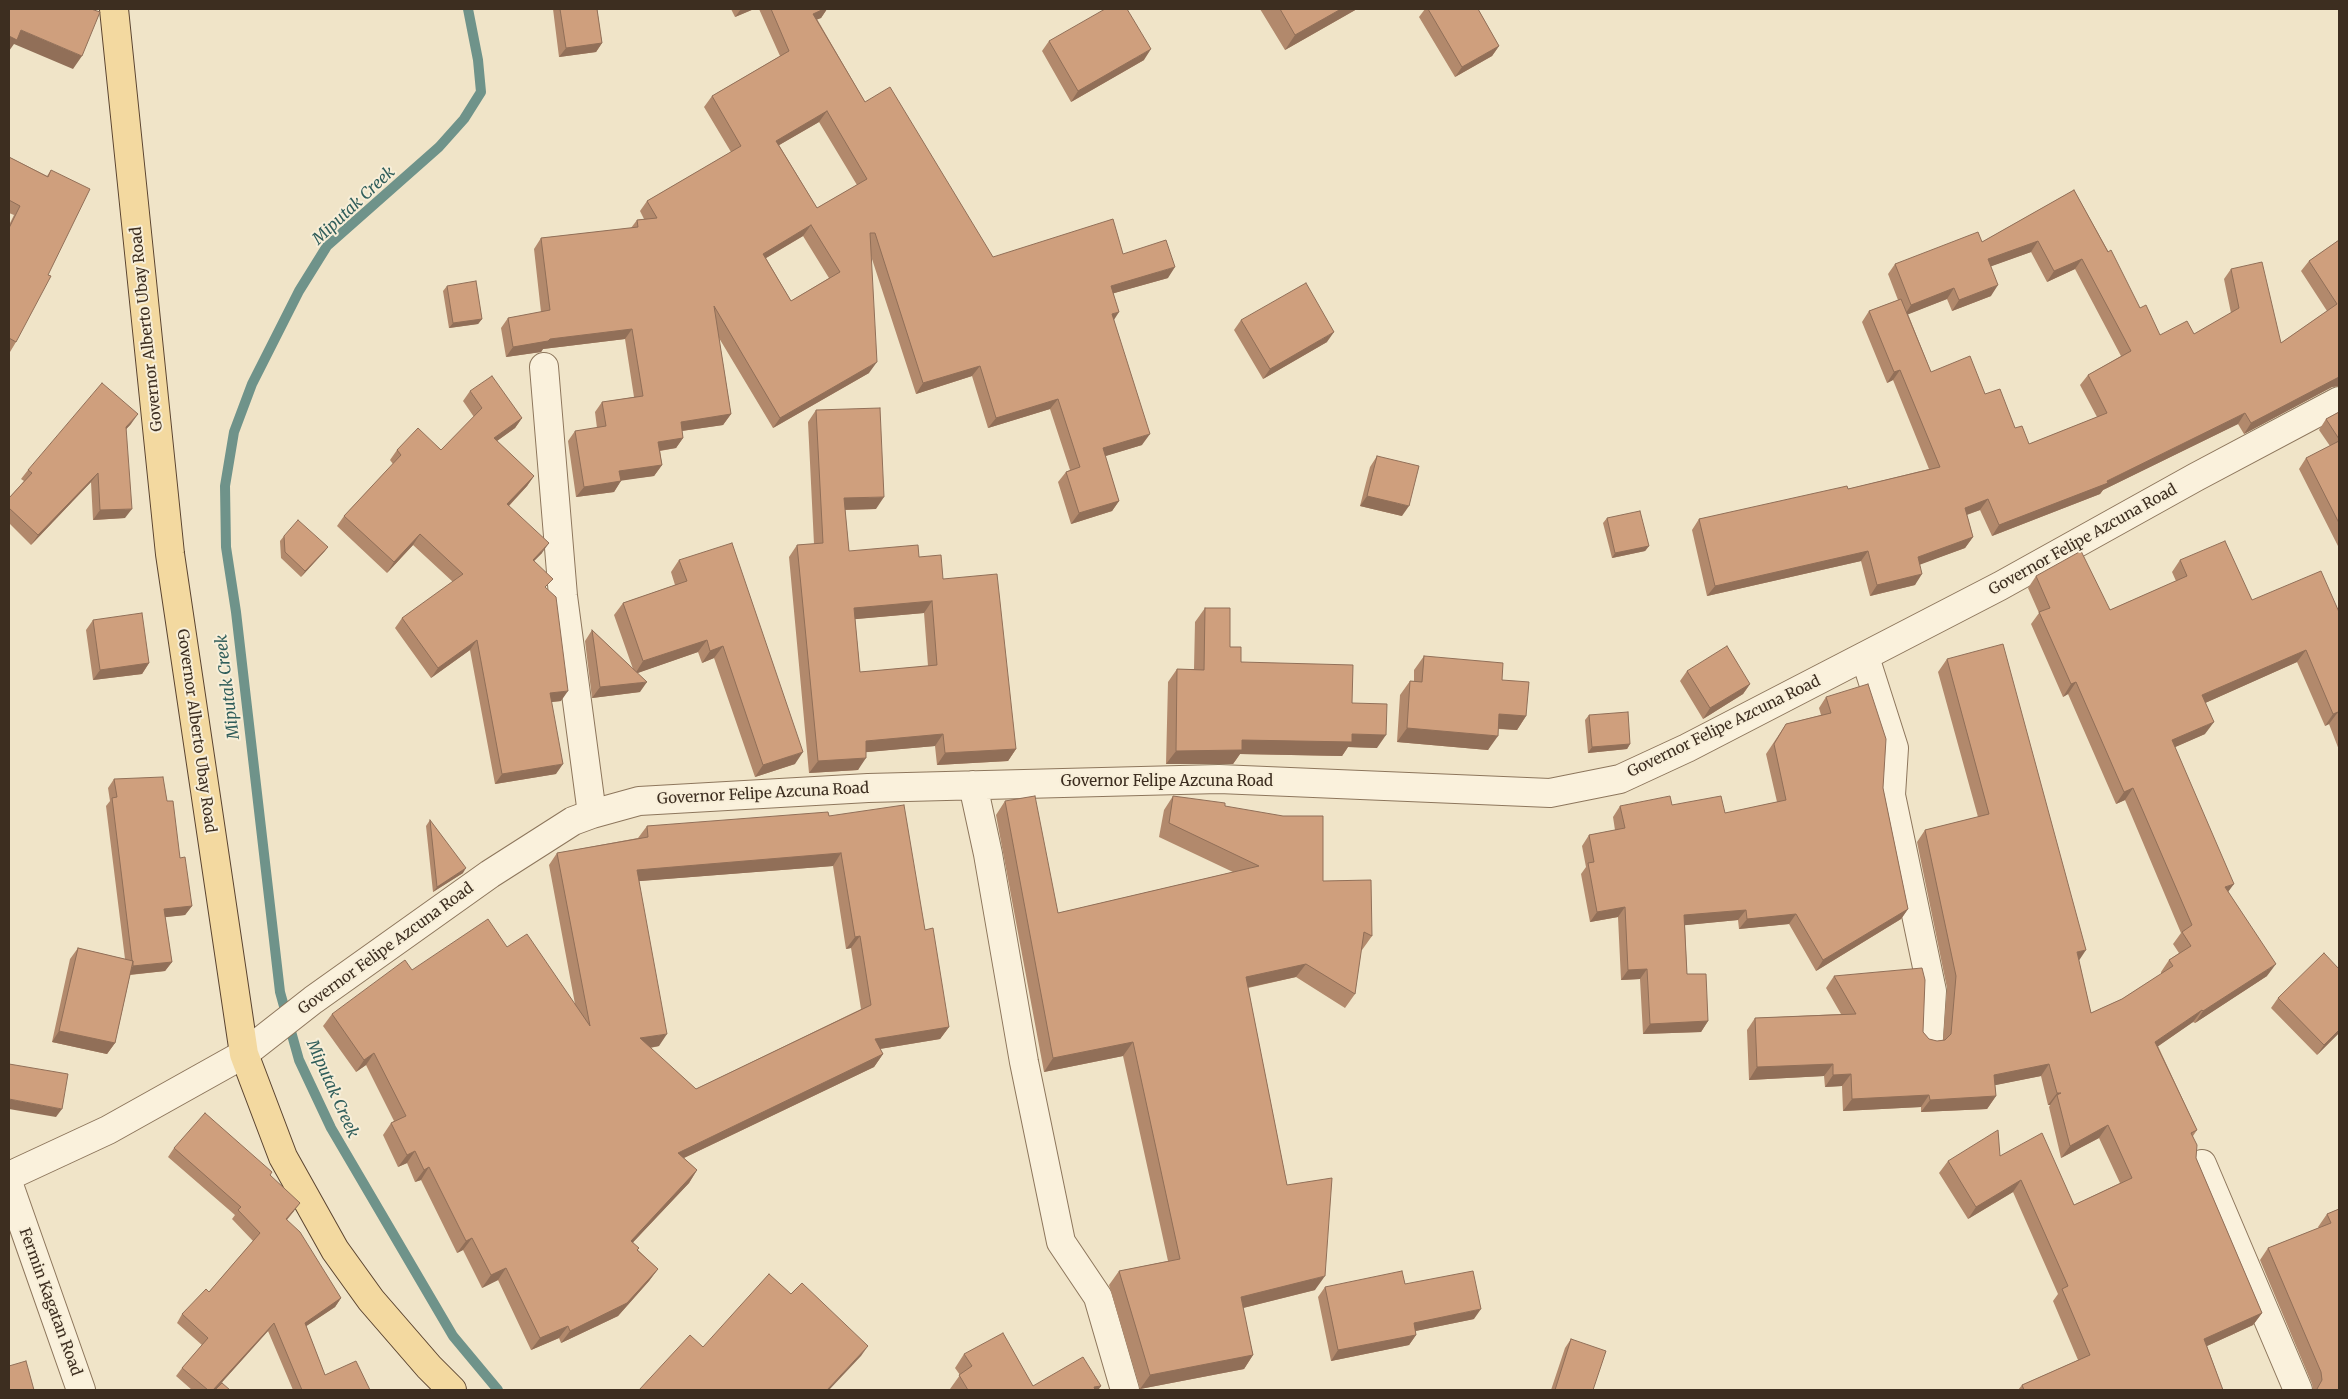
<!DOCTYPE html>
<html>
<head>
<meta charset="utf-8">
<style>
	body { margin:0 }
	#map { position:relative; width:2348px; height:1399px; overflow:hidden; background:#f0e4c8; font-family:Merriweather,serif }
	canvas { display:block }
	.frame { position:absolute; inset:0; border:10px solid #3d2e20; pointer-events:none }
</style>
</head>
<body>
<div id="map">
<canvas width="2348" height="1399"></canvas>
<div class="frame"></div>
</div>
<script>
const ctx = document.querySelector('canvas').getContext('2d');
ctx.lineJoin = 'round';
const shape = rows => new Path2D(rows.map(r => 'M' + r).join(''));
function trace(path, color, width, dash) { ctx.strokeStyle = color; ctx.lineWidth = width; ctx.lineCap = dash ? 'butt' : 'round'; ctx.setLineDash(dash || []); ctx.stroke(path); }
function paint(path, color) { ctx.fillStyle = color; ctx.fill(path, 'evenodd'); }
function label(font, color, halo, rows, align = 'center') {
  ctx.font = font + ' Merriweather,serif'; ctx.lineWidth = 4; ctx.setLineDash([]); ctx.textBaseline = 'middle'; ctx.strokeStyle = halo; ctx.fillStyle = color; for (const [text, x, y, turn = 0] of rows) {
    ctx.save(); ctx.translate(x, y); ctx.rotate((+turn || 0) * Math.PI / 180); ctx.textAlign = isNaN(turn) ? turn : align; if (halo) ctx.strokeText(text, 0, 0); ctx.fillText(text, 0, 0); ctx.restore();
  }
}
trace(shape([
	[468,9,478,60,481,92,464,119,439,147,327,246,299,291,252,384,234,432,225,486,226,547,236,612,280,992,299,1060,331,1128,453,1336,498,1390]
]), '#6f938a', 10);
const minor = shape([
	[544,367,563,596,592,814],
	[1865,657,1894,748,1891,795,1932,991,1929,1038],
	[973,785,988,854,1024,1062,1061,1242,1098,1297,1125,1390],
	[2202,1164,2298,1390],
	[9,1176,108,1130,244,1054,313,1000,490,874,573,821,592,814,639,801,868,788,1219,779,1550,793,1620,779,1687,748,2000,586,2196,477,2339,401],
	[9,1185,81,1390]
]);
const major = shape([
	[114,9,170,554,244,1054,283,1157,335,1250,371,1300,429,1367,452,1390]
]);
trace(minor, '#8d765c', 30);
trace(major, '#5b4430', 30);
trace(minor, '#faf1dc', 28);
trace(major, '#f3d9a0', 28);
paint(shape([
	[553,9,597,9,602,43,596,52,559,57],
	[731,9,754,9,735,17],
	[759,9,827,9,821,18,817,19,865,102,993,257,1123,254,1168,278,1114,293,1114,320,1142,445,1105,456,1119,501,1112,511,1071,524,1058,482,1066,472,1070,470,1050,409,988,428,972,376,916,394,871,256,869,373,773,428,719,338,731,414,723,425,682,431,683,438,676,448,660,451,662,465,654,476,621,480,614,492,576,497,568,441,575,431,597,428,595,412,602,402,634,397,625,339,543,349,541,352,506,357,501,328,508,318,541,312,534,249,541,238,631,228,637,220,644,219,640,211,647,201,731,152,704,107,712,96,780,56],
	[819,122,857,185,817,208,779,145],
	[803,236,829,278,791,301,766,258],
	[1260,9,1357,9,1285,50],
	[1425,9,1478,9,1499,46,1492,56,1455,77,1419,17],
	[1049,41,1144,60,1071,102,1042,51],
	[9,157,47,176,51,170,16,342,10,352,9,351,9,225,14,215,9,213],
	[2074,190,2140,308,2160,335,2194,334,2231,313,2224,279,2231,269,2281,343,2327,311,2301,271,2309,261,2339,240,2339,386,2332,387,2244,434,2238,424,2103,490,2100,494,1992,536,1980,510,1967,515,1973,537,1965,548,1920,564,1915,585,1870,596,1861,561,1707,596,1692,530,1699,519,1848,489,1929,469,1893,380,1887,383,1862,322,1869,311,1898,300,1888,274,1895,264,1982,242],
	[2031,252,2047,282,2075,269,2121,356,2088,375,2080,385,2097,417,2029,444,1985,394,1931,372,1908,314,1947,299,1952,311,1991,296,1991,266],
	[447,286,482,319,478,324,449,328,443,291],
	[1241,320,1327,342,1263,379,1234,330],
	[470,391,522,418,515,428,497,441,534,476,527,486,509,506,542,553,534,561,546,588,561,701,551,702,556,774,495,784,470,650,431,678,395,628,402,618,453,582,413,545,387,573,337,526,344,516,393,464,390,460,397,450,441,450,474,417,463,401],
	[816,410,876,509,845,510,849,551,919,557,943,579,1016,749,1008,761,937,765,935,746,866,752,858,770,809,773,789,557,797,545,814,544,808,422],
	[924,613,928,666,860,672,855,619],
	[2339,412,2339,548,2299,469,2306,458,2330,446,2319,430,2326,419],
	[131,424,126,429,125,518,93,520,91,482,31,545,9,523,9,498,24,481,21,479,28,470],
	[1377,456,1402,516,1360,506,1370,467],
	[1607,518,1649,546,1645,551,1612,558,1603,523],
	[284,536,328,547,324,552,301,577,281,558,280,541],
	[679,560,795,764,755,777,714,658,702,663,698,652,637,673,640,692,592,698,585,641,592,630,633,669,614,615,623,603,675,585,671,572],
	[2180,560,2252,600,2339,612,2339,750,2329,724,2325,726,2297,662,2205,703,2205,734,2175,747,2228,891,2267,976,2195,1023,2193,1022,2158,1046,2197,1130,2193,1136,2196,1158,2262,1313,2253,1325,2207,1346,2223,1390,2018,1390,2022,1385,2078,1360,2053,1301,2058,1294,2013,1192,1968,1219,1939,1173,1948,1161,2000,1156,2074,1205,2120,1183,2099,1138,2061,1158,2049,1107,2050,1105,2048,1105,2041,1076,1995,1085,1996,1096,1987,1109,1921,1112,1921,1107,1843,1111,1842,1086,1825,1087,1824,1076,1749,1080,1747,1030,1755,1018,1841,1014,1826,988,1834,976,1923,1032,1929,1039,1937,1041,1943,1040,1947,988,1917,842,1925,830,1978,817,1938,672,1947,659,2079,961,2091,1013,2122,999,2161,974,2161,972,2169,960,2179,953,2173,944,2181,933,2125,800,2116,804,2068,694,2063,697,2031,624,2039,613,2028,588,2036,576,2110,610,2176,581,2172,572],
	[1205,608,1230,647,1241,662,1352,703,1377,748,1348,747,1342,756,1240,754,1233,764,1166,764,1168,682,1177,669,1194,669,1195,622],
	[93,620,149,663,142,674,93,680,86,630],
	[1424,656,1502,680,1526,716,1517,730,1498,729,1488,750,1397,742,1400,695,1410,681,1414,681,1414,670],
	[1687,671,1750,684,1743,694,1703,719,1680,681],
	[1826,697,1883,788,1908,909,1901,919,1816,971,1789,924,1739,929,1738,920,1685,925,1687,974,1708,1021,1701,1032,1643,1034,1640,979,1621,980,1618,917,1590,922,1581,874,1586,867,1582,846,1589,835,1615,830,1613,817,1620,806,1672,805,1725,813,1777,802,1766,754,1786,724,1821,715,1819,708],
	[1589,715,1630,744,1627,749,1588,753,1585,720],
	[114,779,180,858,192,906,185,915,165,917,172,962,165,971,130,975,115,1043,107,1054,52,1042,70,959,78,948,125,959,106,806,110,801,108,788],
	[1173,796,1225,806,1323,881,1372,936,1362,950,1361,949,1355,994,1345,1008,1296,977,1248,988,1287,1185,1315,1290,1243,1308,1253,1355,1244,1369,1140,1389,1109,1285,1119,1271,1168,1261,1123,1056,1044,1072,996,815,1005,801,1058,913,1233,872,1159,837,1164,810],
	[829,816,925,930,949,1027,940,1039,880,1049,883,1054,874,1067,684,1158,697,1170,689,1183,633,1242,638,1250,658,1269,649,1281,618,1316,561,1343,559,1338,531,1350,498,1280,482,1288,463,1250,457,1253,421,1180,415,1182,407,1163,398,1167,383,1135,391,1123,394,1121,366,1065,356,1072,323,1026,332,1014,412,970,507,947,575,1004,549,865,557,853,638,838,647,826],
	[833,866,846,949,851,948,861,1009,696,1089,650,1048,659,1046,639,881],
	[430,820,463,873,433,892,426,826],
	[2278,998,2339,1033,2317,1055,2271,1008],
	[174,1148,270,1175,294,1211,287,1220,341,1298,335,1307,306,1326,325,1375,370,1390,293,1390,268,1331,215,1390,192,1390,176,1376,182,1368,202,1345,177,1323,182,1314,209,1292,253,1241,232,1219,235,1215,168,1157],
	[2339,1209,2339,1390,2313,1390,2312,1384,2260,1260,2268,1248,2319,1228,2318,1227,2327,1214],
	[1405,1284,1474,1319,1415,1331,1416,1335,1409,1345,1331,1361,1318,1297,1325,1287],
	[1571,1339,1593,1390,1551,1390,1565,1348],
	[964,1354,1033,1386,1101,1386,1098,1390,951,1390,950,1389,960,1375,955,1368]
]), '#b2896c');
paint(shape([
	[741,9,754,9,735,17],
	[824,9,827,9,821,18,806,24,813,14],
	[1341,9,1357,9,1285,50,1295,35],
	[21,30,82,56,73,69,14,44,9,51,9,36],
	[602,43,596,52,559,57,566,48],
	[1499,46,1492,56,1455,77,1462,67],
	[1151,49,1144,60,1071,102,1078,91],
	[827,111,819,122,769,151,776,141],
	[811,225,803,236,756,264,763,254],
	[2038,241,2031,252,1981,270,1988,259],
	[2082,259,2075,269,2047,282,2054,271],
	[1175,267,1168,278,1104,296,1111,286],
	[1998,285,1991,296,1952,311,1959,300],
	[1954,288,1947,299,1904,316,1911,305],
	[1119,312,1112,323,1112,314],
	[482,319,478,324,449,328,453,323],
	[632,329,625,339,543,349,541,352,506,357,513,347,550,339],
	[1334,332,1327,342,1263,379,1270,369],
	[877,362,869,373,773,428,780,418],
	[980,366,972,376,916,394,923,383],
	[1900,370,1893,380,1887,383,1894,372],
	[2339,377,2339,386,2332,387,2244,434,2251,423],
	[1058,399,1050,409,988,428,996,418],
	[2245,413,2238,424,2103,490,2100,494,1992,536,1999,525,2107,481],
	[138,414,131,424,119,437,126,427],
	[731,414,723,425,674,432,681,422],
	[522,418,515,428,487,448,494,438],
	[1150,434,1142,445,1096,459,1103,448],
	[683,438,676,448,651,452,658,442],
	[662,465,654,476,612,482,619,471],
	[98,473,91,482,31,545,38,535],
	[534,476,527,486,500,515,507,504],
	[621,481,614,492,576,497,584,487],
	[1367,496,1409,506,1402,516,1360,506],
	[884,497,876,509,835,510,844,498],
	[1988,499,1980,510,1957,518,1965,508],
	[1119,501,1112,511,1071,524,1079,513],
	[132,509,125,518,93,520,100,510],
	[420,534,413,545,387,573,394,562],
	[1973,537,1965,548,1911,568,1918,557],
	[549,543,542,553,525,570,533,560],
	[1649,546,1645,551,1612,558,1615,553],
	[328,547,324,552,301,577,305,571],
	[1868,551,1861,561,1707,596,1715,586],
	[1922,574,1915,585,1870,596,1877,585],
	[932,601,924,613,846,620,854,608],
	[477,640,470,650,431,678,438,668],
	[707,640,698,652,635,674,643,661],
	[723,646,714,658,702,663,710,651],
	[2306,650,2297,662,2194,708,2202,695],
	[149,663,142,674,93,680,100,670],
	[647,682,640,692,592,698,600,687],
	[2076,682,2068,694,2063,697,2071,684],
	[1750,684,1743,694,1703,719,1710,708],
	[568,691,561,701,543,703,550,693],
	[2338,712,2329,724,2325,726,2333,714],
	[1499,714,1526,716,1517,730,1490,728],
	[2214,722,2205,734,2164,752,2172,740],
	[1407,728,1498,736,1488,750,1397,742],
	[943,734,935,746,857,753,866,741],
	[1352,734,1386,735,1377,748,1348,747,1342,756,1240,754,1233,764,1166,764,1176,751,1242,740],
	[1630,744,1627,749,1588,753,1592,747],
	[1016,749,1008,761,937,765,945,753],
	[803,752,795,764,755,777,763,765],
	[866,758,858,770,809,773,818,761],
	[563,764,556,774,495,784,502,774],
	[2133,788,2125,800,2116,804,2124,792],
	[841,853,833,866,628,882,637,870],
	[466,868,463,873,433,892,437,887],
	[2234,884,2225,896,2225,887],
	[192,906,185,915,158,918,164,909],
	[1625,907,1618,917,1590,922,1597,912],
	[1908,909,1901,919,1816,971,1823,960],
	[1746,910,1738,920,1677,926,1684,915],
	[1796,914,1789,924,1739,929,1747,919],
	[860,936,851,948,846,949,855,937],
	[2086,950,2078,962,2077,952],
	[172,962,165,971,127,975,133,966],
	[1306,964,1296,977,1236,990,1246,977],
	[2276,964,2267,976,2195,1023,2203,1011],
	[1647,969,1640,979,1621,980,1628,970],
	[2202,1010,2193,1022,2147,1054,2155,1042],
	[1708,1021,1701,1032,1643,1034,1650,1024],
	[949,1027,940,1039,867,1051,875,1039],
	[2339,1030,2339,1033,2317,1055,2324,1045],
	[59,1031,115,1043,107,1054,52,1042],
	[667,1034,659,1046,632,1051,640,1038],
	[1133,1042,1123,1056,1044,1072,1053,1058],
	[374,1053,366,1065,356,1072,364,1060],
	[883,1054,874,1067,669,1165,678,1153],
	[1833,1064,1824,1076,1749,1080,1757,1067],
	[2049,1064,2041,1076,1986,1087,1994,1075],
	[1851,1074,1842,1086,1825,1087,1833,1075],
	[2057,1093,2061,1093,2057,1095,2050,1105,2048,1105],
	[1929,1095,1921,1107,1843,1111,1852,1099],
	[1996,1096,1987,1109,1921,1112,1930,1100],
	[9,1099,62,1109,56,1117,9,1109],
	[2108,1125,2099,1138,2061,1158,2070,1146],
	[415,1151,407,1163,398,1167,407,1155],
	[429,1167,421,1180,415,1182,424,1170],
	[697,1170,689,1183,623,1253,631,1241],
	[2021,1180,2013,1192,1968,1219,1976,1207],
	[300,1203,294,1211,280,1227,286,1219],
	[472,1238,463,1250,457,1253,466,1241],
	[506,1268,498,1280,482,1288,491,1275],
	[658,1269,649,1281,618,1316,561,1343,570,1331],
	[1325,1276,1315,1290,1231,1311,1241,1297],
	[341,1298,335,1307,299,1331,305,1323],
	[1481,1309,1474,1319,1406,1333,1414,1323],
	[2262,1313,2253,1325,2196,1351,2204,1339],
	[274,1323,268,1331,215,1390,213,1390],
	[568,1326,559,1338,531,1350,540,1338],
	[1416,1335,1409,1345,1331,1361,1338,1350],
	[868,1346,861,1356,829,1390,827,1390],
	[1253,1355,1244,1369,1140,1389,1150,1375],
	[1101,1386,1098,1390,1092,1390,1094,1387]
]), '#916f58');
const building = shape([
	[9,9,91,9,100,12,82,56,21,30,17,40,9,36,9,9],
	[560,9,597,9,602,43,566,48,560,9],
	[771,9,824,9,813,14,865,102,890,87,993,257,1113,219,1123,254,1166,240,1175,267,1111,286,1119,312,1112,314,1150,434,1103,448,1119,501,1079,513,1066,472,1080,467,1058,399,996,418,980,366,923,383,875,233,870,233,877,362,780,418,714,306,731,414,681,422,683,438,658,442,662,465,619,471,621,481,584,487,575,431,606,426,602,402,643,396,632,329,550,339,548,341,513,347,508,318,550,310,541,238,638,227,637,220,657,218,647,201,741,146,712,96,789,51,771,9],
	[827,111,867,179,817,208,776,141,827,111],
	[811,225,840,272,791,301,763,254,811,225],
	[1105,9,1127,9,1151,49,1078,91,1049,41,1105,9],
	[1280,9,1341,9,1295,35,1280,9],
	[1428,9,1478,9,1499,46,1462,67,1428,9],
	[9,157,48,177,51,170,90,189,48,275,51,276,16,342,9,338,9,228,20,206,9,200,9,157],
	[2074,190,2108,252,2111,250,2140,308,2146,305,2160,335,2187,321,2194,334,2239,308,2231,269,2262,262,2281,343,2337,304,2309,261,2339,240,2339,377,2251,423,2245,413,2107,481,2108,483,1999,525,1988,499,1965,508,1973,537,1918,557,1922,574,1877,585,1868,551,1715,586,1699,519,1847,486,1848,489,1940,467,1900,370,1894,372,1869,311,1901,299,1931,372,1970,356,1985,394,2000,389,2015,428,2022,426,2029,444,2107,413,2088,375,2131,351,2082,259,2054,271,2038,241,1988,259,1998,285,1959,300,1954,288,1911,305,1895,264,1978,232,1982,242,2074,190],
	[476,281,482,319,453,323,447,286,476,281],
	[1306,283,1334,332,1270,369,1241,320,1306,283],
	[492,376,522,418,494,438,534,476,507,504,549,543,533,560,553,579,545,587,556,597,568,691,550,693,563,764,502,774,477,640,438,668,402,618,463,574,420,534,394,562,344,516,401,455,397,450,418,428,441,450,482,408,470,391,492,376],
	[102,383,138,414,126,427,132,509,100,510,98,473,38,535,9,508,9,498,32,473,28,470,102,383],
	[880,408,884,497,844,498,849,551,918,545,919,557,941,555,943,579,997,574,1016,749,945,753,943,734,866,741,866,758,818,761,797,545,823,543,816,410,880,408],
	[932,601,937,665,860,672,854,608,932,601],
	[2339,412,2339,439,2326,419,2339,412],
	[2339,441,2339,523,2306,458,2339,441],
	[1377,456,1419,466,1409,506,1367,496,1377,456],
	[1640,511,1649,546,1615,553,1607,518,1640,511],
	[298,520,328,547,305,571,285,552,284,536,298,520],
	[2225,541,2252,600,2321,571,2339,612,2339,716,2338,712,2333,714,2306,650,2202,695,2214,722,2172,740,2234,884,2225,887,2276,964,2203,1011,2202,1010,2155,1042,2197,1130,2191,1133,2197,1145,2196,1158,2262,1313,2204,1339,2223,1390,2024,1390,2022,1385,2090,1355,2062,1289,2068,1286,2021,1180,1976,1207,1948,1161,1998,1130,2000,1156,2042,1133,2074,1205,2132,1178,2108,1125,2070,1146,2057,1095,2061,1093,2057,1093,2049,1064,1994,1075,1996,1096,1930,1100,1929,1095,1852,1099,1851,1074,1833,1075,1833,1064,1757,1067,1755,1018,1856,1014,1834,976,1922,968,1925,980,1923,1032,1929,1039,1937,1041,1945,1040,1951,1034,1956,976,1925,830,1989,814,1947,659,2003,644,2086,950,2077,952,2091,1013,2122,999,2173,966,2169,960,2191,946,2182,932,2192,925,2133,788,2124,792,2076,682,2071,684,2039,612,2050,608,2036,576,2081,551,2110,610,2187,576,2180,560,2225,541],
	[732,543,803,752,763,765,723,646,710,651,707,640,643,661,623,603,687,581,679,560,732,543],
	[1205,608,1230,608,1230,647,1241,647,1241,662,1353,665,1352,703,1387,704,1386,735,1352,734,1352,742,1242,740,1242,750,1176,751,1177,669,1204,670,1205,608],
	[142,613,149,663,100,670,93,620,142,613],
	[592,630,647,682,600,687,592,630],
	[1727,646,1750,684,1710,708,1687,671,1727,646],
	[1424,656,1503,663,1502,680,1529,682,1526,716,1499,714,1498,736,1407,728,1410,681,1422,682,1424,656],
	[1868,684,1886,739,1883,788,1908,909,1823,960,1796,914,1747,919,1746,910,1684,915,1687,974,1706,974,1708,1021,1650,1024,1647,969,1628,970,1625,907,1597,912,1588,863,1594,862,1589,835,1625,828,1620,806,1670,796,1672,805,1721,796,1725,813,1786,800,1774,744,1786,724,1831,713,1826,697,1868,684],
	[1628,712,1630,744,1592,747,1589,715,1628,712],
	[163,777,167,801,173,801,180,858,185,857,192,906,164,909,172,962,133,966,133,961,132,960,112,798,117,797,114,779,163,777],
	[1035,796,1058,913,1259,866,1169,823,1173,796,1225,803,1225,806,1283,816,1323,816,1323,881,1371,880,1372,936,1364,932,1355,994,1306,964,1246,977,1287,1185,1332,1178,1325,1276,1241,1297,1253,1355,1150,1375,1119,1271,1180,1259,1133,1042,1053,1058,1005,801,1035,796],
	[904,805,925,930,933,928,949,1027,875,1039,883,1054,678,1153,697,1170,631,1241,639,1248,637,1250,658,1269,627,1303,570,1331,568,1326,540,1338,506,1268,491,1275,472,1238,466,1241,429,1167,424,1170,415,1151,407,1155,391,1123,406,1116,374,1053,364,1060,332,1014,405,960,412,970,488,919,507,947,527,934,590,1026,557,853,648,837,647,826,828,812,829,816,904,805],
	[841,853,855,937,860,936,871,1005,696,1089,640,1038,667,1034,637,870,841,853],
	[430,820,466,868,437,887,430,820],
	[78,948,133,961,115,1043,59,1031,78,948],
	[2324,953,2339,969,2339,1030,2324,1045,2278,998,2324,953],
	[9,1064,68,1074,62,1109,9,1099,9,1064],
	[205,1113,272,1172,270,1175,300,1203,286,1219,300,1232,341,1298,305,1323,325,1375,356,1361,370,1390,302,1390,274,1323,213,1390,208,1390,182,1368,208,1338,182,1314,206,1289,209,1292,260,1233,238,1210,241,1207,174,1148,205,1113],
	[2339,1209,2339,1390,2318,1390,2317,1389,2322,1380,2321,1372,2268,1248,2331,1223,2327,1214,2339,1209],
	[1402,1271,1405,1284,1473,1271,1481,1309,1414,1323,1416,1335,1338,1350,1325,1287,1402,1271],
	[769,1274,791,1294,802,1283,868,1346,827,1390,639,1390,690,1335,703,1347,769,1274],
	[1003,1333,1033,1386,1083,1357,1101,1386,1094,1387,1095,1390,968,1390,959,1375,972,1366,964,1354,1003,1333],
	[1571,1339,1606,1351,1593,1390,1555,1390,1571,1339],
	[26,1361,34,1390,9,1390,9,1366,26,1361],
	[222,1383,230,1390,215,1390,222,1383]
]);
paint(building, '#cf9f7d');
trace(building, '#916f58', 1);
label('15px', '#3d2e20', '#f7eed8', [
	["Governor Alberto Ubay Road",147,329,-96],
	["Governor Felipe Azcuna Road",2083,540,-29],
	["Governor Felipe Azcuna Road",1724,727,-26],
	["Governor Alberto Ubay Road",196,731,82],
	["Governor Felipe Azcuna Road",1167,782],
	["Governor Felipe Azcuna Road",763,794,-3],
	["Governor Felipe Azcuna Road",386,949,-36],
	["Fermin Kagatan Road",50,1302,70]
]);
label('italic 16px', '#2f5d5a', '#f7eed8', [
	["Miputak Creek",354,206,-43],
	["Miputak Creek",228,687,-97],
	["Miputak Creek",332,1089,66]
]);
</script>
</body>
</html>
